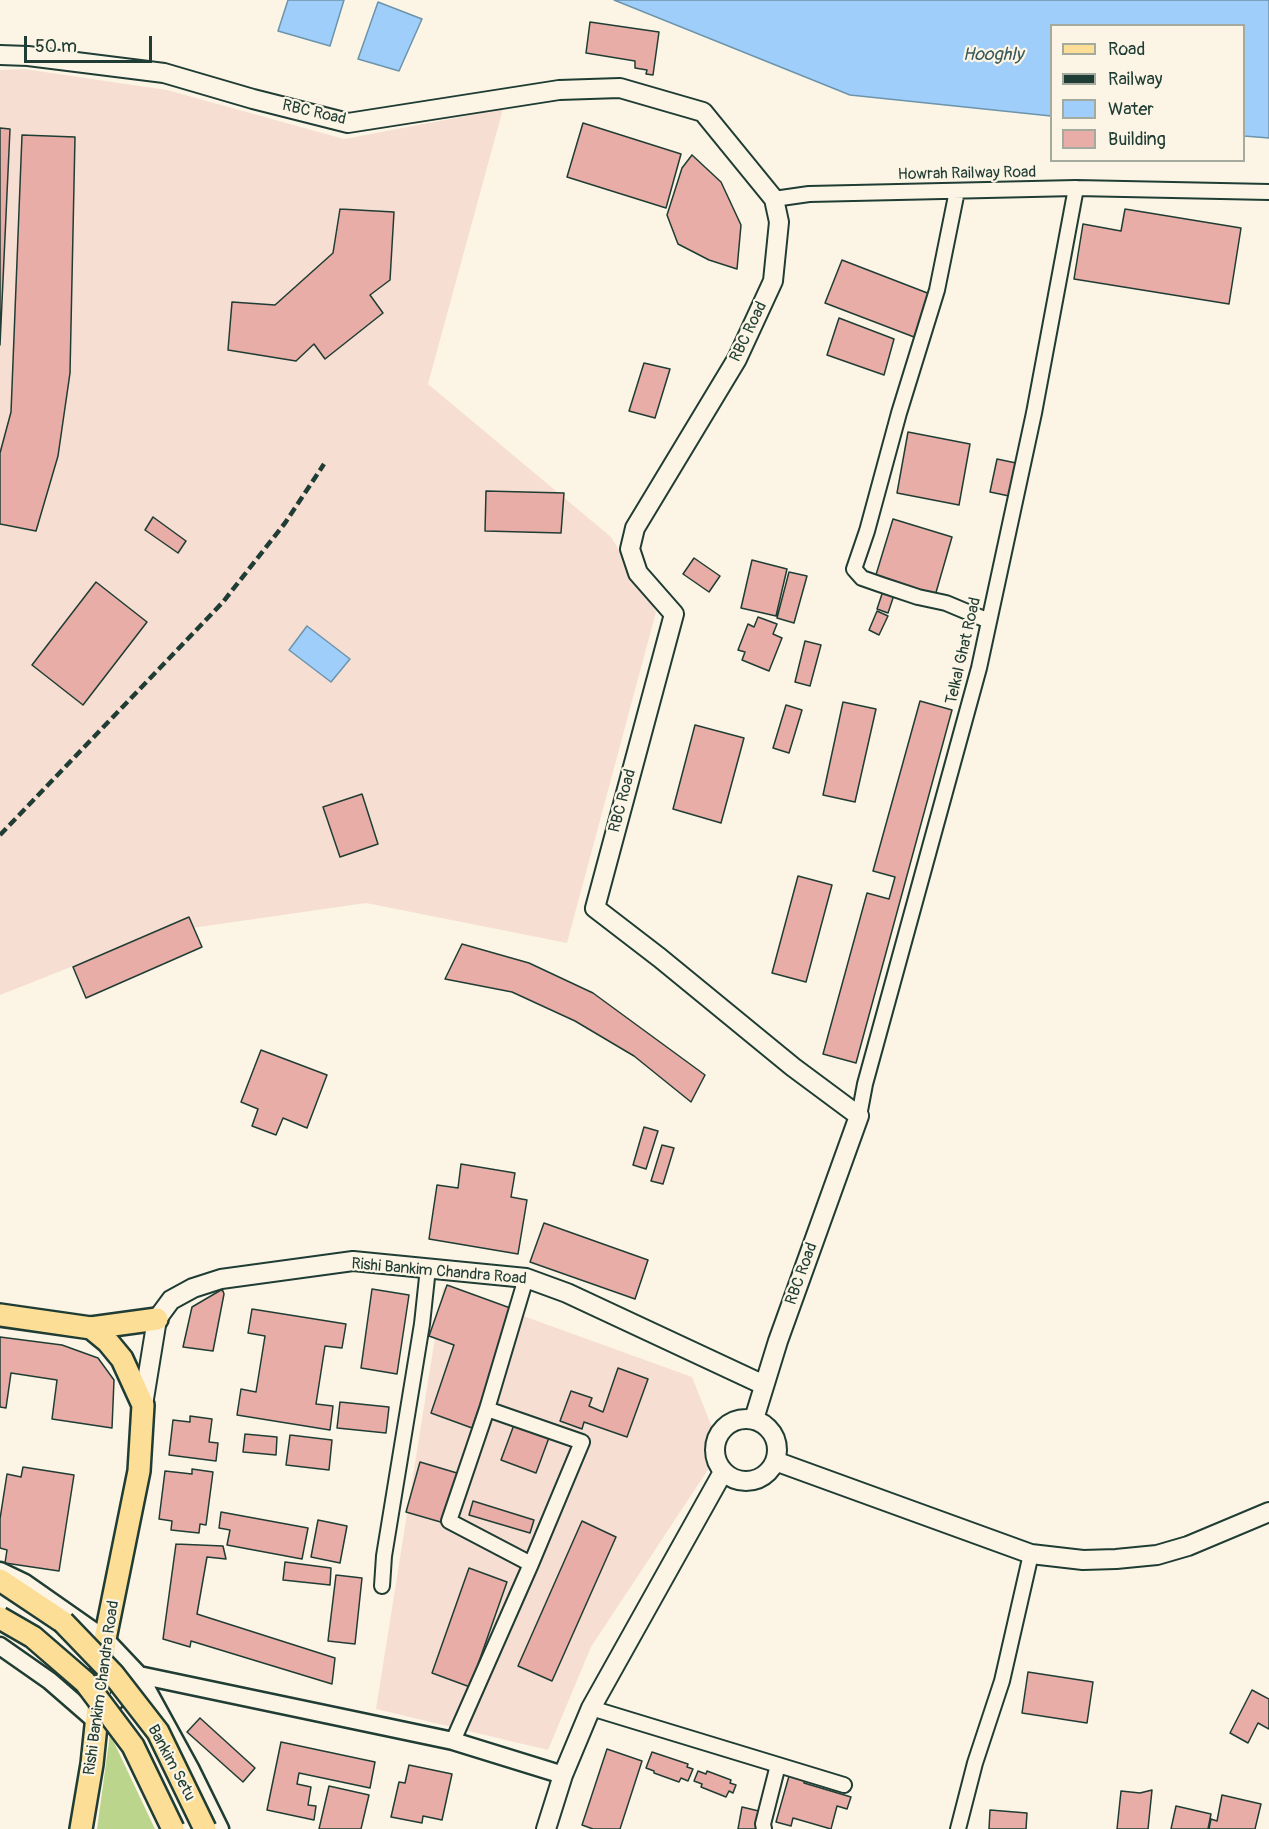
<!DOCTYPE html>
<html>
<head>
<meta charset="utf-8">
<style>
	body { margin:0 }
	#map { position:relative; width:1269px; height:1829px; overflow:hidden; background:#fcf5e5; font-family:Pangolin,sans-serif }
	canvas { display:block }
	.legend { position:absolute; left:1050px; top:24px; width:195px; height:138px; box-sizing:border-box; background:#fcf5e5; border:2px solid #a4ab9e; margin:0; padding:8px 10px; list-style:none; font-size:18px; color:#1f3d34 }
	.legend li { display:flex; align-items:center; gap:12px; height:30px }
	.legend b { width:30px; border:2px solid #a4ab9e }
	.scale { position:absolute; left:24px; top:36px; width:128px; height:27px; box-sizing:border-box; border:3px solid #1f3d34; border-top:0; padding-left:8px; font-size:18px; line-height:21px; white-space:nowrap; color:#1f3d34; -webkit-text-stroke:4px #fcf5e5; paint-order:stroke }
</style>
</head>
<body>
<div id="map">
<canvas width="1269" height="1829"></canvas>
<ul class="legend">
<li><b style="height:8px;background:#fcde96"></b>Road</li>
<li><b style="height:8px;background:#1f3d34"></b>Railway</li>
<li><b style="height:16px;background:#a0cefb"></b>Water</li>
<li><b style="height:16px;background:#e7ada6"></b>Building</li>
</ul>
<div class="scale">50 m</div>
</div>
<script>
const ctx = document.querySelector('canvas').getContext('2d');
ctx.lineJoin = 'round';
function paint(path, color) { ctx.fillStyle = color; ctx.fill(path, 'evenodd'); }
const shape = rows => new Path2D(rows.map(r => 'M' + r).join(''));
function trace(path, color, width, dash) { ctx.strokeStyle = color; ctx.lineWidth = width; ctx.lineCap = dash ? 'butt' : 'round'; ctx.setLineDash(dash || []); ctx.stroke(path); }
function label(font, color, halo, rows, align = 'center') {
  ctx.font = font + ' Pangolin,sans-serif'; ctx.lineWidth = 4.5; ctx.setLineDash([]); ctx.textBaseline = 'middle'; ctx.strokeStyle = halo; ctx.fillStyle = color; for (const [text, x, y, turn = 0] of rows) {
    ctx.save(); ctx.translate(x, y); ctx.rotate((+turn || 0) * Math.PI / 180); ctx.textAlign = isNaN(turn) ? turn : align; if (halo) ctx.strokeText(text, 0, 0); ctx.fillText(text, 0, 0); ctx.restore();
  }
}
paint(shape([
	[24,69,167,90,344,139,503,109,428,384,611,537,656,612,567,943,366,903,157,933,0,995,0,70],
	[443,1287,692,1377,721,1450,591,1647,548,1750,376,1709]
]), '#f6dfd2');
paint(shape([
	[110,1734,155,1829,97,1829]
]), '#bcd58c');
const water = shape([
	[288,0,344,0,330,46,278,31,288,0],
	[614,0,1269,0,1269,138,1244,136,1244,26,1052,26,1051,116,850,95,614,0],
	[378,2,422,19,399,71,358,59,378,2],
	[307,626,350,659,331,682,289,650,307,626]
]);
paint(water, '#a0cefb');
trace(water, '#6c94ab', 1.5);
const building = shape([
	[590,22,659,32,653,75,646,74,647,70,635,68,635,61,586,53,590,22],
	[583,123,681,154,666,208,567,177,583,123],
	[0,128,10,129,0,345,0,128],
	[22,135,75,137,70,373,58,456,36,531,0,524,0,453,11,412,22,135],
	[692,155,721,182,741,225,737,269,709,260,678,244,667,215,682,168,692,155],
	[340,209,394,212,390,280,370,295,383,313,325,359,314,344,296,361,228,350,232,302,275,305,333,253,340,209],
	[1125,209,1241,228,1229,304,1074,279,1083,224,1121,231,1125,209],
	[842,260,930,294,914,337,825,303,842,260],
	[839,318,894,339,884,375,827,355,839,318],
	[644,363,670,369,655,418,629,411,644,363],
	[908,432,970,444,959,505,897,493,908,432],
	[997,459,1016,463,1009,496,990,492,997,459],
	[486,491,564,493,561,533,485,531,486,491],
	[153,517,186,541,178,553,145,530,153,517],
	[893,519,952,537,935,596,875,578,893,519],
	[694,558,720,576,709,592,683,574,694,558],
	[752,560,787,569,776,616,741,608,752,560],
	[789,572,807,576,794,623,777,618,789,572],
	[96,582,147,622,83,705,32,665,96,582],
	[883,591,894,595,888,613,877,609,883,591],
	[877,611,888,616,879,635,869,630,877,611],
	[758,617,777,624,773,634,782,638,769,671,742,660,745,652,738,650,748,624,754,627,758,617],
	[805,641,821,645,810,686,795,682,805,641],
	[920,701,952,710,856,1063,823,1054,867,893,889,899,895,877,873,871,920,701],
	[843,702,876,709,855,802,823,795,843,702],
	[786,705,802,710,789,753,773,748,786,705],
	[695,725,744,738,721,823,673,809,695,725],
	[362,794,378,844,340,857,323,807,362,794],
	[798,876,832,885,806,982,772,973,798,876],
	[189,917,202,947,86,998,73,967,189,917],
	[462,944,529,963,593,993,705,1075,691,1102,634,1056,575,1021,512,992,445,979,462,944],
	[261,1050,327,1075,307,1128,283,1118,276,1135,252,1126,258,1109,241,1102,261,1050],
	[644,1127,658,1131,646,1169,633,1165,644,1127],
	[662,1145,674,1148,663,1184,651,1181,662,1145],
	[461,1164,515,1173,511,1197,527,1200,518,1254,429,1239,437,1185,458,1188,461,1164],
	[544,1223,648,1260,635,1299,530,1262,544,1223],
	[447,1285,513,1309,472,1428,431,1413,454,1345,429,1336,447,1285],
	[372,1289,409,1295,397,1374,361,1368,372,1289],
	[221,1290,223,1291,224,1294,213,1351,183,1347,192,1307,221,1290],
	[252,1309,346,1324,342,1348,325,1346,316,1404,333,1406,330,1430,237,1415,241,1389,256,1392,265,1336,248,1333,252,1309],
	[0,1337,62,1345,98,1358,114,1380,112,1428,52,1419,57,1380,11,1373,6,1408,0,1407,0,1337],
	[618,1368,648,1379,627,1437,584,1422,582,1429,560,1421,571,1391,592,1398,589,1406,603,1412,618,1368],
	[340,1402,389,1407,386,1433,337,1428,340,1402],
	[190,1416,212,1419,209,1442,218,1443,216,1461,169,1455,173,1420,190,1422,190,1416],
	[515,1422,550,1435,536,1473,501,1460,515,1422],
	[245,1434,277,1437,276,1455,243,1452,245,1434],
	[290,1435,332,1440,329,1470,286,1465,290,1435],
	[420,1462,457,1473,444,1523,406,1512,420,1462],
	[23,1467,74,1475,59,1571,5,1563,7,1550,0,1548,0,1519,7,1474,21,1477,23,1467],
	[192,1469,213,1472,206,1525,200,1524,199,1533,171,1530,172,1521,159,1519,165,1471,192,1474,192,1469],
	[473,1501,534,1520,530,1533,469,1515,473,1501],
	[221,1512,308,1528,302,1559,227,1545,230,1530,219,1528,221,1512],
	[318,1520,347,1526,340,1563,311,1557,318,1520],
	[582,1521,616,1537,552,1681,518,1666,582,1521],
	[176,1544,223,1546,226,1559,207,1557,197,1614,335,1658,332,1684,191,1641,190,1647,163,1639,176,1544],
	[285,1562,331,1568,330,1585,283,1580,285,1562],
	[469,1568,507,1582,470,1687,432,1673,469,1568],
	[336,1575,362,1578,355,1644,328,1641,336,1575],
	[1028,1672,1093,1682,1087,1723,1022,1713,1028,1672],
	[1252,1690,1269,1699,1269,1729,1258,1723,1248,1743,1230,1733,1252,1690],
	[200,1718,255,1768,243,1782,187,1732,200,1718],
	[281,1742,375,1762,370,1788,299,1773,297,1784,311,1787,308,1805,316,1806,314,1820,267,1810,281,1742],
	[607,1749,642,1761,620,1829,593,1829,582,1825,607,1749],
	[652,1752,688,1764,687,1767,693,1769,688,1781,681,1778,679,1782,654,1773,654,1771,646,1768,652,1752],
	[409,1765,452,1774,442,1820,423,1816,422,1823,391,1817,399,1782,405,1783,409,1765],
	[698,1771,706,1774,707,1771,731,1780,730,1783,736,1785,733,1793,729,1791,726,1797,701,1787,702,1784,694,1781,698,1771],
	[789,1776,805,1780,804,1783,851,1797,847,1809,837,1806,831,1829,793,1818,791,1826,776,1822,789,1776],
	[329,1786,369,1795,361,1829,319,1829,329,1786],
	[1152,1790,1148,1829,1117,1829,1121,1791,1140,1793,1152,1790],
	[1222,1795,1261,1804,1255,1829,1209,1829,1211,1819,1217,1821,1222,1795],
	[1176,1806,1211,1814,1208,1829,1171,1829,1176,1806],
	[742,1807,763,1812,760,1829,738,1829,742,1807],
	[990,1810,1027,1813,1026,1829,989,1829,990,1810]
]);
paint(building, '#e7ada6');
trace(building, '#1f3d34', 1.5);
const minor = shape([
	[957,191,937,290,899,413,867,531,854,569,862,578,882,585,918,597,946,603,989,621],
	[774,199,809,194,1076,188,1269,192],
	[859,1116,865,1084,979,668,1034,413,1076,188],
	[487,1409,526,1278],
	[382,1586,384,1556,422,1324,428,1268],
	[591,1708,844,1785],
	[453,1741,531,1564,582,1442,487,1409,449,1521,531,1564],
	[764,1829,763,1824,778,1765],
	[958,1829,975,1763,1002,1681,1031,1554]
]);
const tertiary = shape([
	[0,1571,25,1583,105,1639,139,1675,190,1768,220,1829],
	[0,1646,50,1681,96,1721,132,1683],
	[139,1675,453,1741,563,1775]
]);
const secondary = shape([
	[0,55,28,56,164,73,253,99,348,123,559,90,620,88,703,112,774,199,779,222,773,281,737,359,635,528,630,549,638,573,674,614,595,908,660,958,793,1067,859,1116,778,1341,754,1419],
	[143,1405,157,1319,171,1300,193,1288,221,1279,353,1261,526,1278,567,1293,764,1385],
	'715 1450a31 31 0 1 1 62 0a31 31 0 1 1-62 0Z',
	[775,1461,1031,1554,1083,1560,1116,1559,1157,1555,1188,1546,1269,1512],
	[546,1829,563,1775,591,1708,723,1472]
]);
const primary = shape([
	[0,1315,91,1328,108,1342,122,1359,143,1405,139,1471,105,1639,92,1764,81,1829],
	[91,1328,157,1319],
	[0,1580,63,1622]
]);
trace(minor, '#1f3d34', 18);
trace(tertiary, '#1f3d34', 21);
trace(secondary, '#1f3d34', 22);
trace(primary, '#1f3d34', 26);
trace(minor, '#fcf5e5', 14);
trace(tertiary, '#fcf5e5', 16);
trace(secondary, '#fcf5e5', 18);
trace(primary, '#fcde96', 21);
trace(shape([
	[0,835,223,602,285,523,324,464]
]), '#1f3d34', 4.5, [9, 4.5]);
const primaryBridge = shape([
	[0,1618,33,1637,85,1682,133,1746,173,1829],
	[63,1622,113,1674,158,1732,205,1829]
]);
trace(primaryBridge, '#1f3d34', 26, []);
trace(primaryBridge, '#fcde96', 21);
label('16px', '#1f3d34', '#fcf5e5', [
	["RBC Road",314,113,13],
	["Howrah Railway Road",967,174,-1],
	["RBC Road",749,332,-64],
	["Telkal Ghat Road",964,651,-77],
	["RBC Road",623,801,-75],
	["Rishi Bankim Chandra Road",439,1272,5],
	["RBC Road",802,1274,-70],
	["Rishi Bankim Chandra Road",102,1688,-82],
	["Bankim Setu",171,1763,62]
]);
label('italic 18px', '#395a5c', '#fcf5e5', [
	["Hooghly",993,55]
]);
</script>
</body>
</html>
